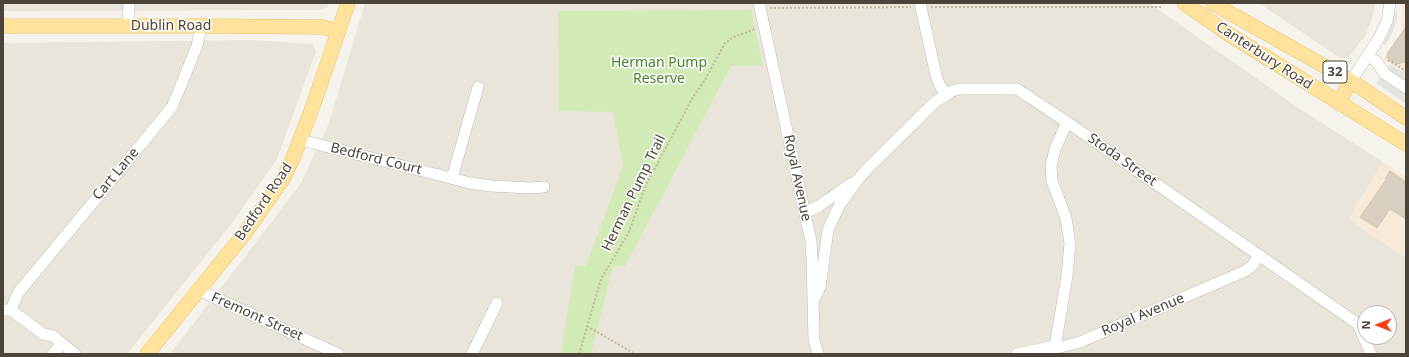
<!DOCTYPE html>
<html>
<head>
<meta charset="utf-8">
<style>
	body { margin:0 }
	#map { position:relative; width:1409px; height:357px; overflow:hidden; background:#f6f3ec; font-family:"Noto Sans",sans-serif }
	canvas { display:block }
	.frame { position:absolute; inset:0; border:4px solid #4b4439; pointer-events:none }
	.north { position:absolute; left:1357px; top:305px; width:40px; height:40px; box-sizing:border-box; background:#fff; border:1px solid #b7b4b0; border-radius:50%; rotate:270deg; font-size:11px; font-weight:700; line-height:16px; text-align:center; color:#4b4439 }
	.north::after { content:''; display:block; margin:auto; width:14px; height:18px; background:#fc3f1d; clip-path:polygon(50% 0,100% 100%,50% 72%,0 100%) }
</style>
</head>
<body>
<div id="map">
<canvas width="1409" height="357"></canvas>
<div class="frame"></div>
<div class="north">N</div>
</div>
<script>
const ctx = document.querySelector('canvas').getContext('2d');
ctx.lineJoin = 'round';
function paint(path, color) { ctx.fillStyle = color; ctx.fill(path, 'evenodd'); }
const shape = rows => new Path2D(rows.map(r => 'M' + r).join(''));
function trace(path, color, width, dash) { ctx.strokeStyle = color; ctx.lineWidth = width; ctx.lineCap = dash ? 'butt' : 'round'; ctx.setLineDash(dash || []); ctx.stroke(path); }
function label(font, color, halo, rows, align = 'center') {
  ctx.font = font + ' "Noto Sans",sans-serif'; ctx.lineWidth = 3; ctx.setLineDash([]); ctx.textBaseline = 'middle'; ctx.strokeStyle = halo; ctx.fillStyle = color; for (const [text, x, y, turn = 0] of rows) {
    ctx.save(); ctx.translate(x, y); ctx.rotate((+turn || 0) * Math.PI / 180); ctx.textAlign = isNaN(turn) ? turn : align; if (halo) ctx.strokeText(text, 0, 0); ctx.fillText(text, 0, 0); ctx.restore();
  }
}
paint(shape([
	[3,3,329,3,328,7,319,10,3,11],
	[365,3,1149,3,1297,107,1383,162,1349,219,1406,258,1406,354,170,354,277,215,301,183,329,123],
	[1365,313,1389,313,1389,337,1365,337],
	[1259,3,1375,3,1373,16,1365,36,1352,53,1347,58,1340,58],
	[252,40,313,44,316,51,277,159,232,223,127,354,61,354,54,349,49,354,3,354,3,43]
]), '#eae5da');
paint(shape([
	[1402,3,1406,3,1406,74,1383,59,1401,32],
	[1383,162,1406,177,1406,258,1349,219]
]), '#f7ead8');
paint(shape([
	[751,10,763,66,731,66,625,266,613,266,591,354,561,354,575,266,586,266,623,166,613,112,559,111,558,11]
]), '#d2eab5');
paint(shape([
	[1395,10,1397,14,1396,22,1390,38,1385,45,1383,44,1389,31],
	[1390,64,1406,74,1406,104,1376,83]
]), '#e5e3e0');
const building = shape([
	[1406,27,1406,62,1396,64,1387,58,1387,54,1406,27],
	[1390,171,1406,182,1406,219,1390,209,1377,228,1360,217,1386,180,1385,179,1390,171]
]);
paint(building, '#d8cfc1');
trace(building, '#d3c7b4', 1);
const minor = shape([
	[759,3,811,241,812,258,814,340,818,354],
	[920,3,936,75,939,84,946,95],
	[128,26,129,3],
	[1367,56,1376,61,1385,74,1406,88],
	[1351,81,1379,38,1387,21,1390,3],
	[301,140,470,183,491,186,530,188,544,187],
	[452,178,478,87],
	[805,213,819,206,852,183],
	[198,290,338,354],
	[813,301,820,287,828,230,839,206,859,178,868,168,935,102,946,95,952,91,960,89,1017,89,1067,122,1358,324,1371,354],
	[3,310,11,310,43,334,53,336,75,354],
	[11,310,18,293,172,107,197,46,201,26],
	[1054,353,1067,276,1070,244,1066,218,1052,181,1051,166,1055,149,1067,122],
	[53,354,62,343],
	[472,354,497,303],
	[1017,354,1050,347,1061,347,1080,342,1245,271,1252,266,1259,255]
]);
const major = shape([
	[1184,3,1230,35,1406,144],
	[1212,3,1351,81,1406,118],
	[3,26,201,26,322,27,338,31],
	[1338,103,1351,81],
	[147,354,245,233,283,179,293,158,314,103,348,3]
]);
trace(minor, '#c2bbae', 12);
trace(major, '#e6c16a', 15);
trace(shape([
	[931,7,1163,7],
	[770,8,911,7],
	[1388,60,1406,71],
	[587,326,635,354],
	[579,354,601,279,629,232,645,187,693,97,705,80,725,43,734,37,755,29]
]), '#c4b79f', 2, [2, 2]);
trace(minor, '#fff', 11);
trace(major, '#ffe39c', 14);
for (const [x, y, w] of [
	[1335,72,24]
]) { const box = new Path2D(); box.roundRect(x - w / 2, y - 11, w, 22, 3); ctx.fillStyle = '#fff'; ctx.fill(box); trace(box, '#4b4439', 1); }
label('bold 13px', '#4b4439', null, [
	["32",1335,72]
]);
label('14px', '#4b4439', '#fff', [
	["Dublin Road",171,26],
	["Canterbury Road",1264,56,33],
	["Bedford Court",376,159,14],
	["Stoda Street",1122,160,35],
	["Cart Lane",116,174,-50],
	["Royal Avenue",797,178,78],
	["Herman Pump Trail",634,193,-64],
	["Bedford Road",264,202,-56],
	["Royal Avenue",1143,315,-23],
	["Fremont Street",257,317,24]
]);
label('14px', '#4a7f2a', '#fff', [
	["Herman Pump",659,63],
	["Reserve",659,79]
]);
</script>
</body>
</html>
